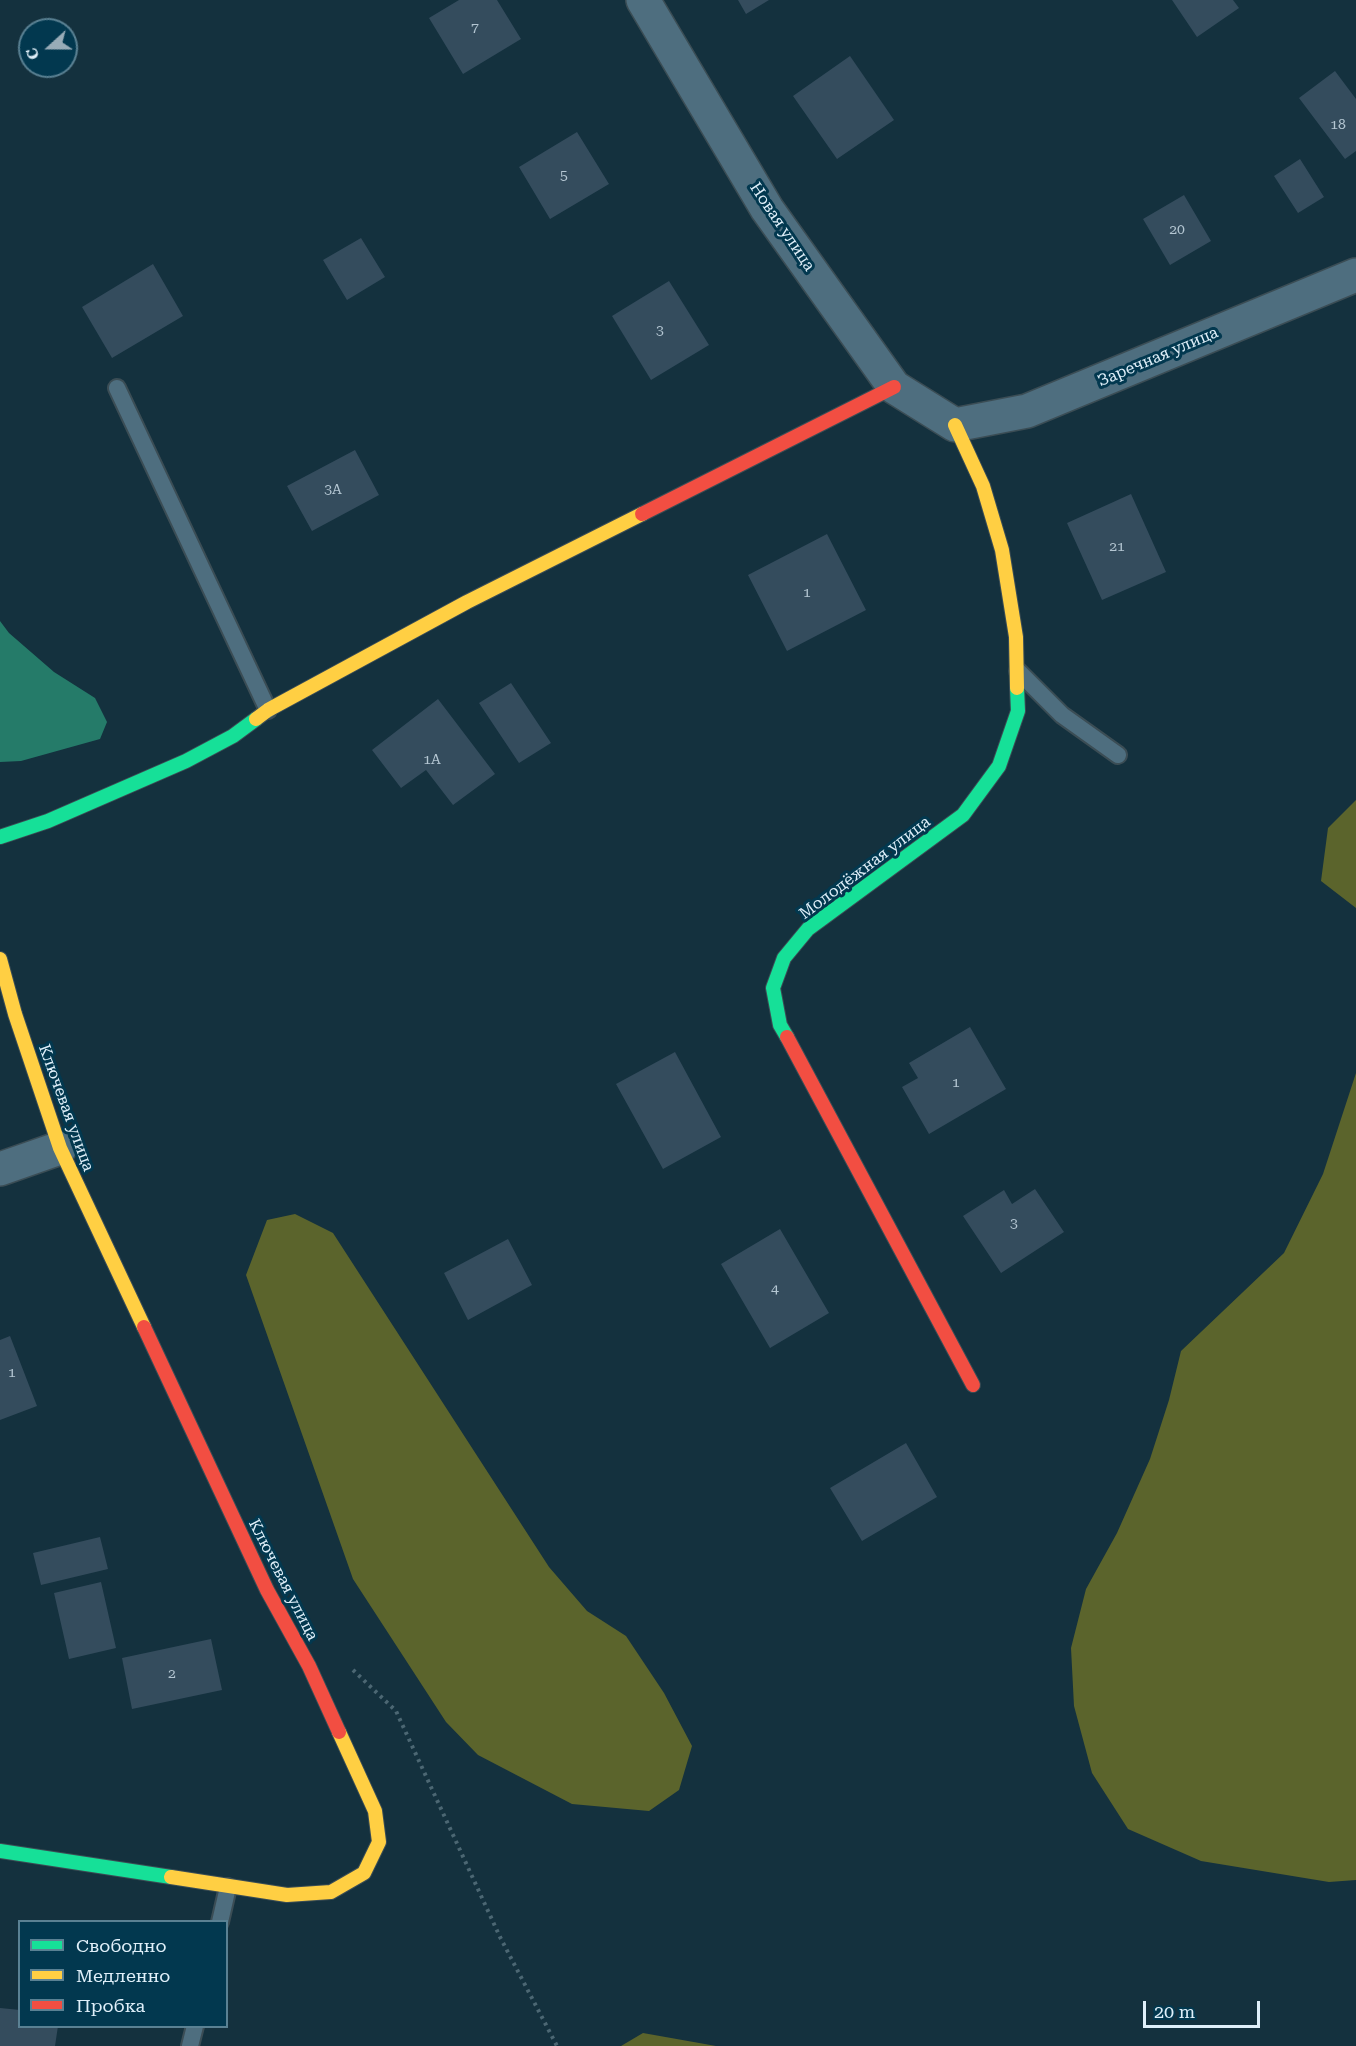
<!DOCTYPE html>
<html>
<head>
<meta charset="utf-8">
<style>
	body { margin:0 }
	#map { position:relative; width:1356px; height:2046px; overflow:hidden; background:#14313e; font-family:"Roboto Serif",serif }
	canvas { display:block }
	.legend { position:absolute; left:18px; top:1920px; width:210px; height:108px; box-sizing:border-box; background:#02384f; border:2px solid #5a8193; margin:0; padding:8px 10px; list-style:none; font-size:18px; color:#dfeff9 }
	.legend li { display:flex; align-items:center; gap:12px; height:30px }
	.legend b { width:30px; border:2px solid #5a8193 }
	.north { position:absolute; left:18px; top:18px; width:60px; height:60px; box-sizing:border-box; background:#02384f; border:2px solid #5a8193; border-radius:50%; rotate:249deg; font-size:16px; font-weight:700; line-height:24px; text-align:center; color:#dfeff9 }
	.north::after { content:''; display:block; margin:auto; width:21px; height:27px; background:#98acb8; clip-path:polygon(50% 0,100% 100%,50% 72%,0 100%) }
	.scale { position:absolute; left:1143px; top:2001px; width:117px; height:27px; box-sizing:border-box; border:3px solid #dfeff9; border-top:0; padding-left:8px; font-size:18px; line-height:21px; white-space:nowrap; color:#dfeff9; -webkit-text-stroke:4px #02384f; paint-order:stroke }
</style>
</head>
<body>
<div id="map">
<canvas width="1356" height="2046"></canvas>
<ul class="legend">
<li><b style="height:8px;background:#16e098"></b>Свободно</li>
<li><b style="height:8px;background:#ffcf43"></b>Медленно</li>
<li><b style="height:8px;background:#f24e42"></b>Пробка</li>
</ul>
<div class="north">С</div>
<div class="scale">20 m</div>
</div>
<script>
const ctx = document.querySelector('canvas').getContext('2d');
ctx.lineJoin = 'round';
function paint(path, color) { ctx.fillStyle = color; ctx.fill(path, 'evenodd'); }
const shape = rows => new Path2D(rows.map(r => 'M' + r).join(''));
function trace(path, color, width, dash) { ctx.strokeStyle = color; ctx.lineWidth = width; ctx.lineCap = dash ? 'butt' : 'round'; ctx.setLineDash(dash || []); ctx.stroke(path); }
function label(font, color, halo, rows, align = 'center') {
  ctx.font = font + ' "Roboto Serif",serif'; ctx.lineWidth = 6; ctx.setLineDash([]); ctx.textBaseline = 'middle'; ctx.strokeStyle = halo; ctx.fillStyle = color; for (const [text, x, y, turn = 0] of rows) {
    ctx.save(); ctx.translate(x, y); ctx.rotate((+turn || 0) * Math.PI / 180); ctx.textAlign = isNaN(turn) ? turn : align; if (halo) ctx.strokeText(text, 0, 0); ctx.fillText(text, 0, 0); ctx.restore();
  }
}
paint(shape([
	[1356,800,1356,908,1321,881,1328,828],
	[1356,1073,1356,1880,1329,1882,1201,1861,1128,1829,1092,1773,1074,1706,1071,1648,1086,1589,1117,1533,1150,1459,1169,1400,1181,1351,1284,1253,1323,1174],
	[295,1214,333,1233,549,1567,587,1611,626,1636,664,1693,692,1746,679,1790,649,1811,572,1804,478,1755,446,1722,353,1579,246,1275,267,1220],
	[643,2033,716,2046,621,2046]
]), '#5b642c');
paint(shape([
	[0,621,9,633,54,672,95,698,107,722,100,739,21,761,0,762]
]), '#257b69');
paint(shape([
	[459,0,497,0,521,39,463,74,429,18],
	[738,0,769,0,746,14],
	[1172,0,1233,0,1239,8,1197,37],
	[850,56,894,120,837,159,793,96],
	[1335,71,1356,99,1356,151,1345,159,1299,98],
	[577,132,609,184,550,219,519,167],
	[1300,159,1324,197,1298,213,1274,176],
	[1184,195,1211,241,1170,265,1143,219],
	[361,238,385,277,347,300,323,260],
	[153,264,183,316,112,358,82,307],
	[669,281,709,345,651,380,612,316],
	[355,450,379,495,312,531,287,486],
	[1131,494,1166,572,1102,600,1067,523],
	[827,534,866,610,787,651,748,575],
	[511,683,551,743,519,763,479,703],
	[438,699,495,774,453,805,426,770,401,788,372,750],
	[970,1027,1006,1089,929,1134,902,1087,918,1078,909,1063],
	[675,1052,721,1137,663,1169,616,1084],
	[1035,1189,1064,1232,1001,1273,963,1216,1004,1190,1012,1204],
	[780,1229,829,1313,770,1348,721,1264],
	[508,1239,532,1285,468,1320,444,1273],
	[10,1336,37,1406,0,1420,0,1340],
	[906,1443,937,1497,862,1541,830,1488],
	[100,1537,108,1569,41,1585,33,1553],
	[101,1582,116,1648,69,1659,54,1593],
	[211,1639,222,1690,132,1709,122,1658],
	[0,2008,20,2010,20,2026,58,2026,55,2046,0,2046]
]), '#344c5d');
const lane = shape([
	[117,388,268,710],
	[1018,671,1062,715,1118,755],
	[220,1922,228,1887],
	[190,2046,195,2026]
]);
const street = shape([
	[643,0,767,209,894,387,955,425,1027,411,1356,275],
	[0,1169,60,1148]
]);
const fast = shape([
	[0,837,48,821,186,761,233,736,256,719],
	[787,1037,780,1025,773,988,784,958,808,929,963,815,999,766,1018,711,1017,688],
	[0,1851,171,1877]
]);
const slow = shape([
	[955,425,983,486,1002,550,1016,637,1017,688],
	[256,719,268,710,467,602,642,514],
	[0,959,15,1014,60,1148,144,1327],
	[171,1877,287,1895,331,1892,364,1873,379,1842,375,1811,339,1732]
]);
const jam = shape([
	[642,514,894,387],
	[787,1037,973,1385],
	[144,1327,267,1590,309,1666,339,1732]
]);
trace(lane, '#3b4d55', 20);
trace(street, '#3b4d55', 36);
trace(fast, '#3b4d55', 16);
trace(slow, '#3b4d55', 16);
trace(jam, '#3b4d55', 16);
trace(shape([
	[353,1670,396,1711,500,1937,557,2046]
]), '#4c6773', 4, [3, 4.5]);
trace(lane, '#4e6e7f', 16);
trace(street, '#4e6e7f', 33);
trace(fast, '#16e098', 14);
trace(slow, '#ffcf43', 14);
trace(jam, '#f24e42', 14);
label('14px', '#b4c6d2', null, [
	["7",475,28],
	["18",1338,125],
	["5",564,176],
	["20",1177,230],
	["3",660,331],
	["3А",333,490],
	["21",1117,547],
	["1",807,593],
	["1А",432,760],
	["1",956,1083],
	["3",1014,1224],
	["4",775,1289],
	["1",12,1373],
	["2",172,1674]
]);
label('16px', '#dfeff9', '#02384f', [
	["Новая улица",782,227,56],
	["Заречная улица",1158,357,-23],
	["Молодёжная улица",865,868,-37],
	["Ключевая улица",66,1108,70],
	["Ключевая улица",283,1580,63]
]);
</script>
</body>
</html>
